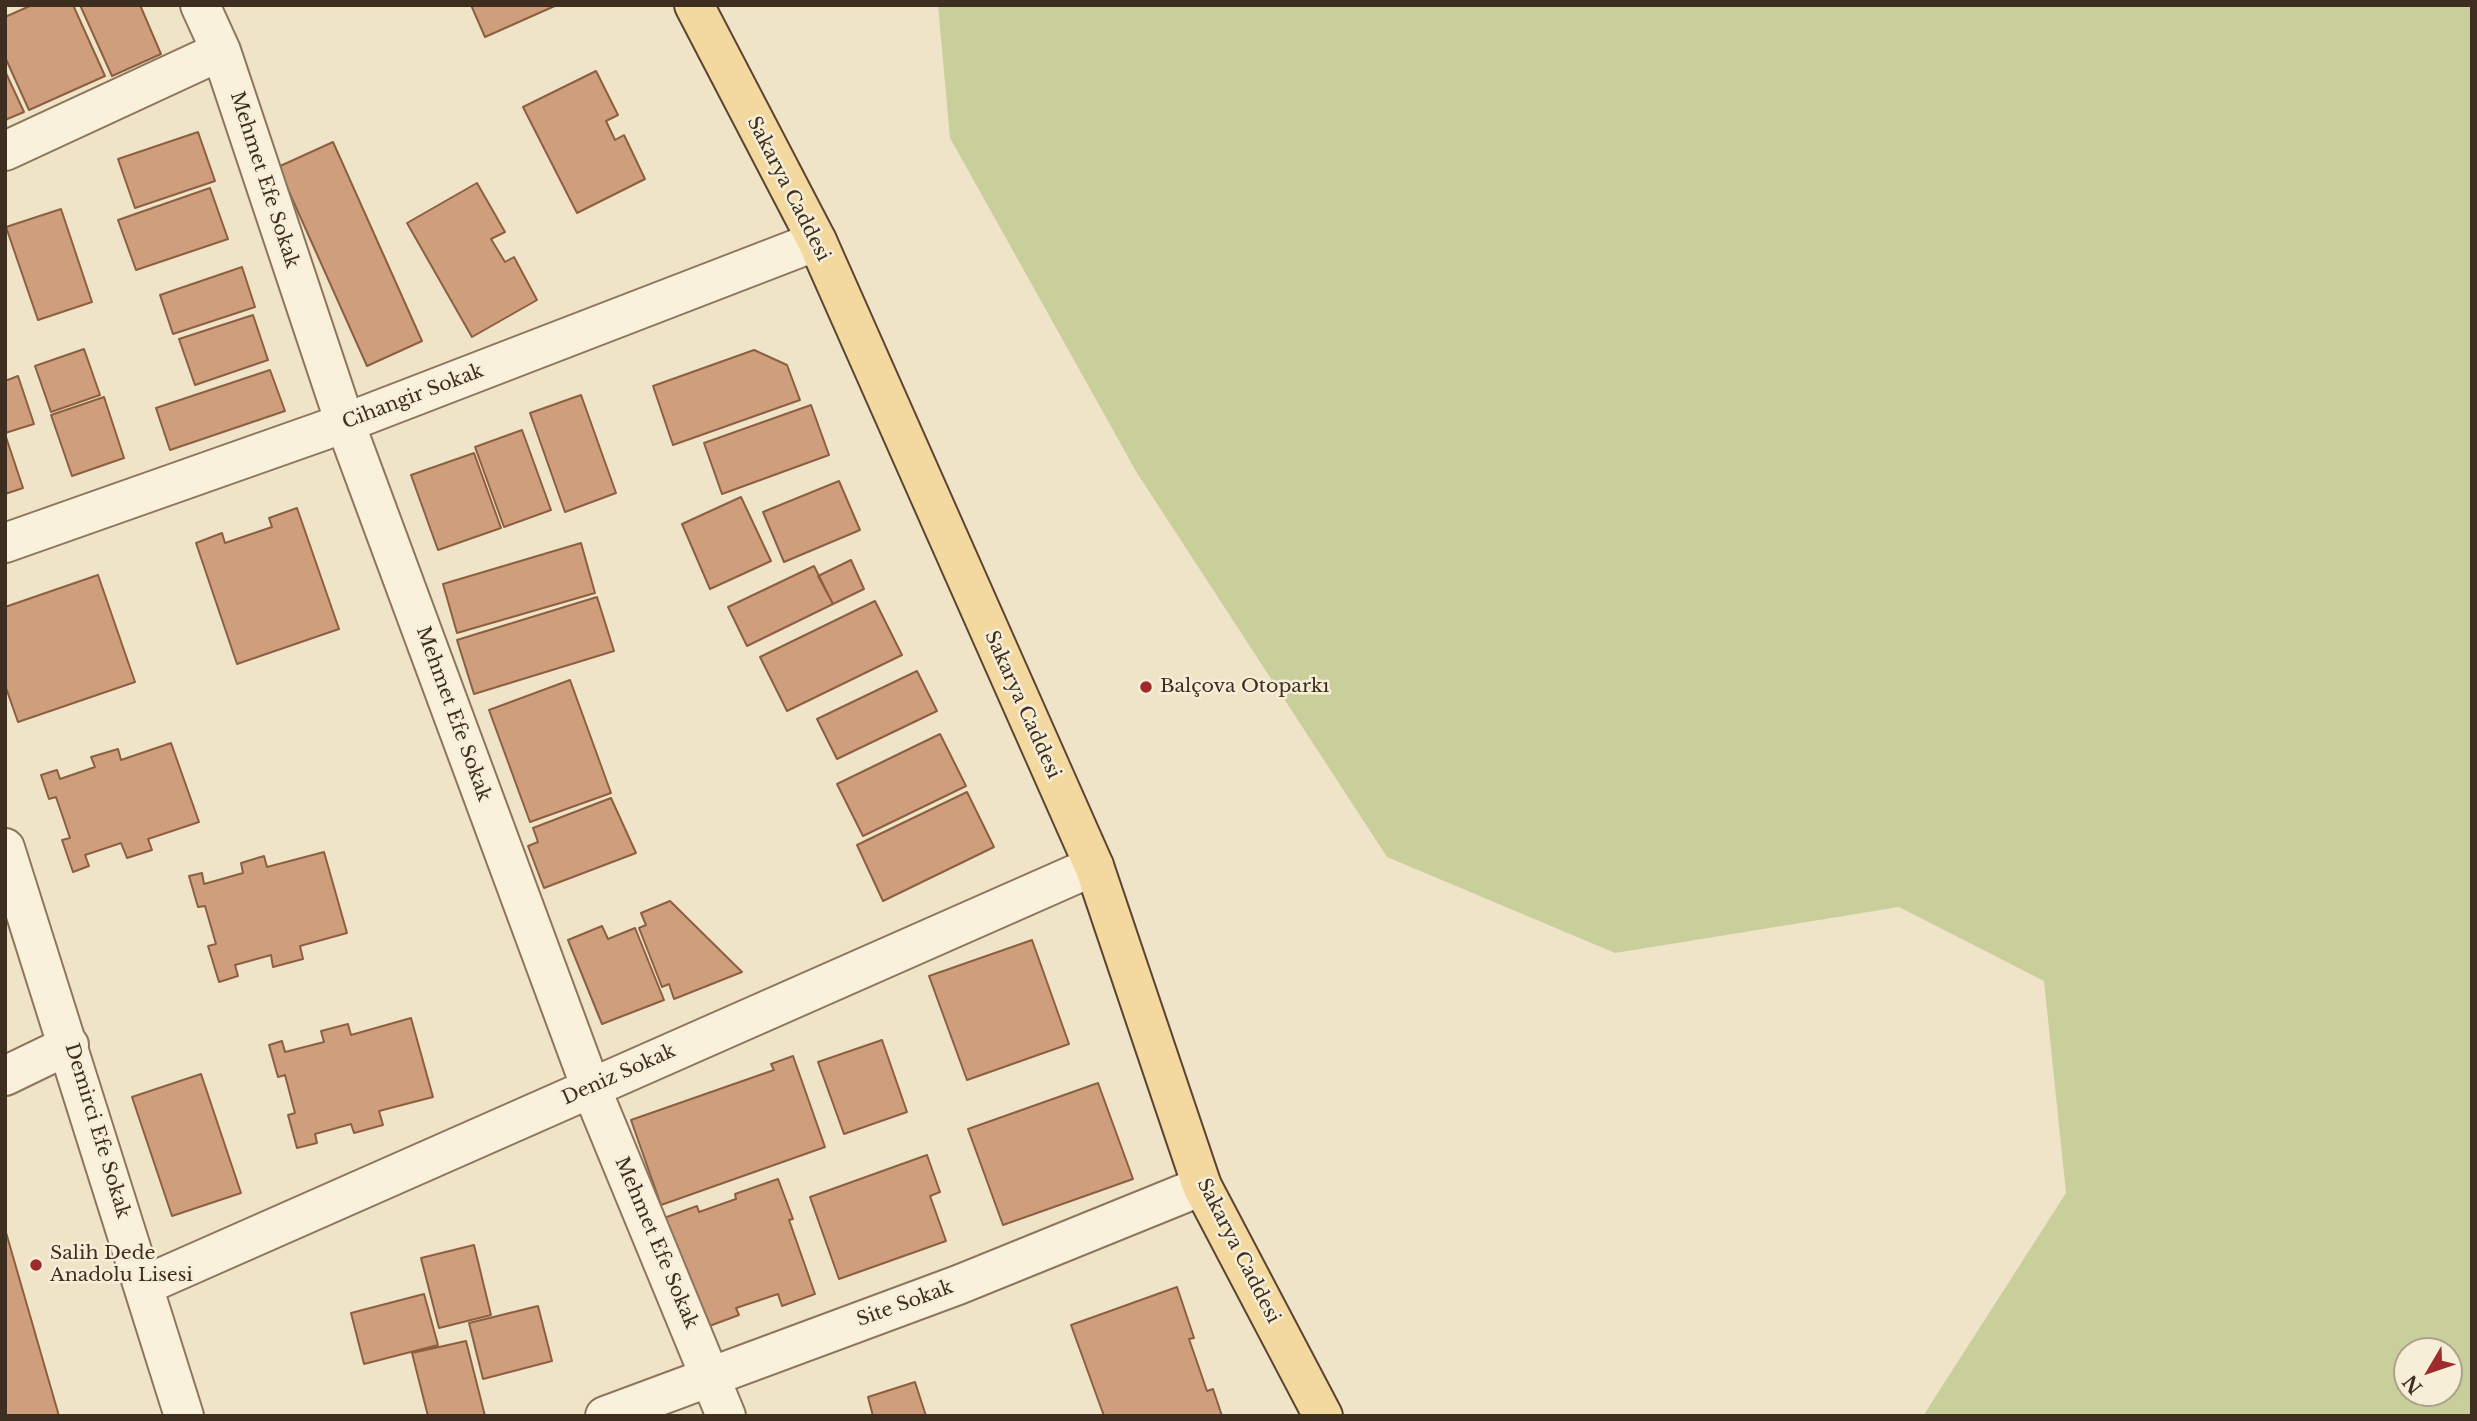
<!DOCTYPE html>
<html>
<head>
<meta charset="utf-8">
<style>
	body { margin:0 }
	#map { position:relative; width:2477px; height:1421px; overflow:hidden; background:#f0e4c8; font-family:"Libre Baskerville",serif }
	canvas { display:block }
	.frame { position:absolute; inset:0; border:7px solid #3d2e20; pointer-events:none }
	.north { position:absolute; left:2393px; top:1337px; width:70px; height:70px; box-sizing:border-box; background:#f7eed8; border:2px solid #ada18e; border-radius:50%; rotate:231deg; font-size:19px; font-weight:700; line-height:28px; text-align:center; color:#3d2e20 }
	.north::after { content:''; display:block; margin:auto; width:24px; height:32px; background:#9e2a2b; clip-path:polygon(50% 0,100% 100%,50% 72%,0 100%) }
</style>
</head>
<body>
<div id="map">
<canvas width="2477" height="1421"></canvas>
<div class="frame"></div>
<div class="north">N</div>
</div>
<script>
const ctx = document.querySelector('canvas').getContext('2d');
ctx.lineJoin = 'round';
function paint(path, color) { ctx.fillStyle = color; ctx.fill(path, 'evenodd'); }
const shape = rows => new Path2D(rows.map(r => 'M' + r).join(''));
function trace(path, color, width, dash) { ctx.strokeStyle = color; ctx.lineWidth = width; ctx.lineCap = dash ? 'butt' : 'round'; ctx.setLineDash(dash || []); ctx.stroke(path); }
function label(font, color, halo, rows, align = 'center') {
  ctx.font = font + ' "Libre Baskerville",serif'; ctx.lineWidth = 5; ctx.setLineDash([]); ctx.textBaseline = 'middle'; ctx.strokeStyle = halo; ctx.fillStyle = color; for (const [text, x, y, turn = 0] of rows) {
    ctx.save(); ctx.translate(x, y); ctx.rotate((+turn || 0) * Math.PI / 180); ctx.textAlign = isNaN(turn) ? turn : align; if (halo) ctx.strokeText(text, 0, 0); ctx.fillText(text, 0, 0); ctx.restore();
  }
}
paint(shape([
	[938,5,2472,5,2472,1416,1923,1416,2066,1193,2044,981,1899,907,1615,953,1387,857,1137,473,950,138],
	[2407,1351,2449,1351,2449,1393,2407,1393]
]), '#c9cf9b');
const building = shape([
	[32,5,73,5,105,76,29,110,5,57,5,17,32,5],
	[80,5,140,5,161,54,112,76,80,5],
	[471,5,557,5,485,37,471,5],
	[5,71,24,112,5,120,5,71],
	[596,71,618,115,606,121,615,140,624,135,645,179,577,213,523,107,596,71],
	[198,132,215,181,135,208,118,159,198,132],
	[333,142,422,341,367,366,278,167,333,142],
	[477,183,505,232,491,239,505,262,514,257,537,300,472,337,407,223,477,183],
	[210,188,228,239,136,270,118,220,210,188],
	[61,209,92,302,38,320,6,227,61,209],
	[242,267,255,307,173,334,160,295,242,267],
	[253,315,268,360,195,385,179,339,253,315],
	[84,349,100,395,51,412,35,366,84,349],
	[754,350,787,365,800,400,673,445,653,386,754,350],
	[270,370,285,411,170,450,156,408,270,370],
	[18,376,34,424,5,433,5,381,18,376],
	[581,395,616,493,565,512,530,413,581,395],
	[104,397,124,458,72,476,51,415,104,397],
	[811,405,829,455,722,494,704,443,811,405],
	[522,430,551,510,504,527,475,447,522,430],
	[6,437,23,488,5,494,5,438,6,437],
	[474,453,501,528,438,550,411,475,474,453],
	[839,481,860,530,784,562,763,512,839,481],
	[741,497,771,561,710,589,682,524,741,497],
	[297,508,339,629,237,664,196,543,222,533,225,543,272,527,269,518,297,508],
	[581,543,595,593,457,633,443,584,581,543],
	[851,560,864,589,833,604,818,576,851,560],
	[814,566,833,604,747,646,728,607,814,566],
	[98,575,135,682,18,722,5,685,5,607,98,575],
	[597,597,614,651,474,694,457,640,597,597],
	[875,601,902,655,787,711,760,657,875,601],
	[917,671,937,711,837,759,817,719,917,671],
	[570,680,611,793,530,822,489,710,570,680],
	[940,734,966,786,863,836,837,784,940,734],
	[171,743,199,822,148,839,152,850,127,858,121,843,85,855,89,866,73,872,62,840,70,838,56,797,49,799,41,775,57,770,60,779,95,767,91,757,118,749,121,760,171,743],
	[967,792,994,847,883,901,857,845,967,792],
	[611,798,636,853,544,888,528,846,538,842,533,828,611,798],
	[324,852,347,933,300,946,303,959,273,967,271,955,235,965,238,976,219,982,208,946,216,944,205,906,198,907,189,876,202,873,204,884,243,873,241,863,264,856,267,867,324,852],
	[670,901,742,972,674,999,669,984,662,987,639,928,646,925,641,913,670,901],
	[602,926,608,939,635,928,664,1000,602,1024,568,940,602,926],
	[1032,940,1069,1044,967,1080,929,976,1032,940],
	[411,1018,433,1097,379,1111,383,1125,354,1133,351,1124,315,1134,317,1143,297,1148,288,1115,295,1113,285,1075,278,1077,269,1045,282,1041,285,1052,324,1042,321,1031,348,1024,351,1035,411,1018],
	[882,1040,907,1112,844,1134,818,1062,882,1040],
	[793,1056,825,1147,661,1205,631,1120,774,1070,771,1064,793,1056],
	[201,1074,241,1193,172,1216,132,1097,201,1074],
	[1098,1083,1133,1179,1003,1225,968,1129,1098,1083],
	[927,1155,940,1192,930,1196,946,1241,839,1279,810,1197,927,1155],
	[778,1179,793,1219,789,1220,815,1294,782,1306,778,1294,736,1308,739,1315,704,1328,664,1218,697,1206,699,1212,736,1199,735,1194,778,1179],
	[5,1229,59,1416,5,1416,5,1229],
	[474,1245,491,1315,439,1328,421,1258,474,1245],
	[1177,1287,1194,1338,1189,1339,1207,1391,1213,1389,1222,1416,1104,1416,1071,1325,1177,1287],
	[424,1294,438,1345,364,1364,351,1313,424,1294],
	[538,1306,552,1361,483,1379,469,1323,538,1306],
	[466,1341,485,1416,428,1416,412,1353,466,1341],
	[915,1382,926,1416,873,1416,868,1397,915,1382]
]);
paint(building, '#cf9f7d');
trace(building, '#8d5f41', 2);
const minor = shape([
	[200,5,221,51,345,423,591,1088,726,1416],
	[5,151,221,51],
	[5,543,345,423,817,241],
	[5,848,184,1416],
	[5,1076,69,1045],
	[145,1285,1094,866],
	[605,1416,958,1285,1202,1186]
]);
const major = shape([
	[694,5,817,241,1094,866,1202,1186,1323,1416]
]);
trace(minor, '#8d765c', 42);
trace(major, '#5b4430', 42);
trace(minor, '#faf1dc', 38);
trace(major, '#f3d9a0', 38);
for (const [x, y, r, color] of [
	[1146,687,7,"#9e2a2b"],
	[36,1265,7,"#9e2a2b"]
]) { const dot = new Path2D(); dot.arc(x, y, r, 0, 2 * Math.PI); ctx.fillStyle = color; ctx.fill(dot); trace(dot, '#f7eed8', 2.5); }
label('19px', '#3d2e20', '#f7eed8', [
	["Mehmet Efe Sokak",264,180,72],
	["Sakarya Caddesi",788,189,63],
	["Cihangir Sokak",413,397,-21],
	["Sakarya Caddesi",1022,705,66],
	["Mehmet Efe Sokak",453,714,70],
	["Deniz Sokak",619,1075,-24],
	["Demirci Efe Sokak",97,1131,73],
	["Mehmet Efe Sokak",656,1243,67],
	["Sakarya Caddesi",1238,1251,63],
	["Site Sokak",905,1304,-20]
]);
label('19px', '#3d2e20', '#f7eed8', [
	["Balçova Otoparkı",1160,687],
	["Salih Dede",50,1254],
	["Anadolu Lisesi",50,1276]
], 'left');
</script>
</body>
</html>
